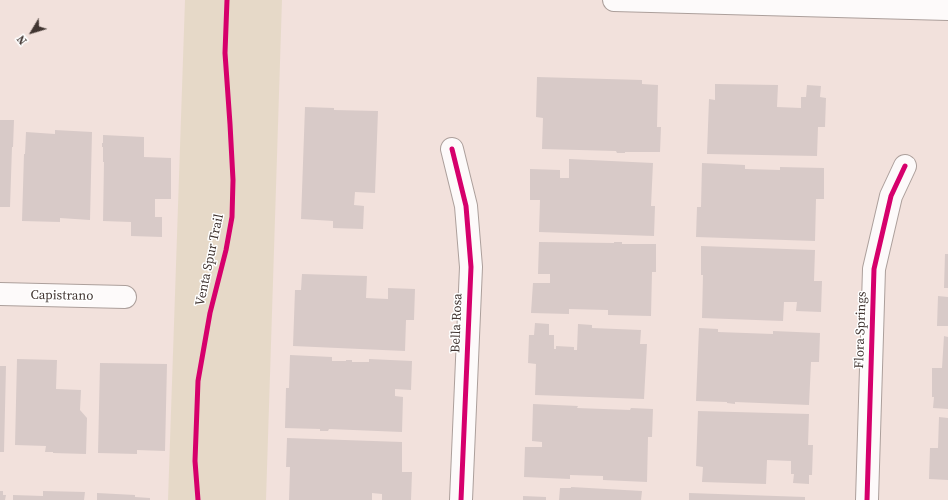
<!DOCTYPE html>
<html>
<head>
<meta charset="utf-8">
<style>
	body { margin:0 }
	#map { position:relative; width:948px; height:500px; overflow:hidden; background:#f2e1dc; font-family:"Source Serif 4",serif }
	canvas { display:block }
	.north { position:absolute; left:12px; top:12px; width:40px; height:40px; -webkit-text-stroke:3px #fff; paint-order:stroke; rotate:232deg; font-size:11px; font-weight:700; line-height:16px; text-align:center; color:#413531 }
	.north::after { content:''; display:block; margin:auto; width:14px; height:18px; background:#413531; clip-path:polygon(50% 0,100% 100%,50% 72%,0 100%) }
</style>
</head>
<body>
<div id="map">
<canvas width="948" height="500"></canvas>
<div class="north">N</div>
</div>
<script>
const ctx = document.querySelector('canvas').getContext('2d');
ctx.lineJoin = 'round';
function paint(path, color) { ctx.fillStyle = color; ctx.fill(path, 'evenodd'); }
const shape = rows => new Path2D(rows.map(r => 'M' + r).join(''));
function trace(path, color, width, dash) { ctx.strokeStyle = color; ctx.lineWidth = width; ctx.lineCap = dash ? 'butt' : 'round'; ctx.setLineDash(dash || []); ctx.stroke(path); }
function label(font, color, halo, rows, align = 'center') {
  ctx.font = font + ' "Source Serif 4",serif'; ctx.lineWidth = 3; ctx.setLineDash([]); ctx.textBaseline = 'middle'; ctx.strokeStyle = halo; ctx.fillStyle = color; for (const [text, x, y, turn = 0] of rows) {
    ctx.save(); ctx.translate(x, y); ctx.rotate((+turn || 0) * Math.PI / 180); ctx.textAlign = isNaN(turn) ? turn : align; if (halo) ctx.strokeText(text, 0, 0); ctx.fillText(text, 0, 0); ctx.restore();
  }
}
paint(shape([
	[185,0,282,0,266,500,168,500]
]), '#e6d9c8');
paint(shape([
	[537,77,642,80,642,84,658,85,657,127,661,127,660,152,625,152,625,153,617,153,616,151,542,149,543,118,536,117],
	[715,84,778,85,777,107,801,108,801,97,806,97,807,85,821,86,820,97,826,98,825,127,818,127,817,156,707,154,709,99,715,100],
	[305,107,334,108,334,110,378,111,375,193,355,192,354,205,364,206,363,229,333,228,333,221,301,219],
	[0,120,14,120,13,147,12,147,10,207,0,207],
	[55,130,92,132,90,220,60,218,60,222,22,221,24,154,25,154,26,132,55,134],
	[103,135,144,137,144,157,171,158,171,199,155,199,155,217,162,217,162,237,131,236,131,222,103,221,104,162,103,162,103,147,102,147,102,143,103,143],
	[569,159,653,163,651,206,655,206,654,236,539,232,540,200,530,200,530,169,560,170,560,178,569,178],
	[702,163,745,165,745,169,780,170,780,167,824,168,824,199,816,199,815,241,696,237,697,207,701,207],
	[539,242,614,243,614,242,622,242,622,244,656,244,656,272,652,272,651,316,608,315,608,310,569,309,569,314,531,313,533,283,550,283,550,274,538,274],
	[701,246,815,250,814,281,822,281,821,312,796,311,797,302,784,302,783,321,702,318,703,275,701,275],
	[945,254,948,254,948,288,944,288],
	[302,274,367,276,366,298,388,299,388,288,415,289,414,320,406,320,405,351,293,346,295,290,301,290],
	[938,296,948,297,948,326,937,326],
	[535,323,549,324,549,335,554,335,554,349,556,349,556,346,574,347,574,350,577,350,578,324,592,325,592,328,641,330,640,344,647,344,644,399,535,395,536,364,528,363,529,335,534,335],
	[699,328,718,329,718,332,773,334,773,331,820,333,819,362,811,362,809,405,735,402,735,404,727,403,727,402,696,401],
	[944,336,948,337,948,409,933,408,934,397,932,397,932,368,942,368],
	[290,355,332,357,332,361,346,361,346,360,352,360,352,362,369,362,369,359,412,361,411,390,395,389,395,396,403,397,402,432,329,429,328,431,320,431,320,429,285,428,286,388,289,388],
	[17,359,57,360,56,389,81,390,80,410,87,418,86,454,53,453,53,452,45,452,46,446,15,445],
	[100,363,167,364,165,451,137,450,137,454,98,453],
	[0,366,6,366,4,452,0,452],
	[533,404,578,406,577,408,630,410,631,408,653,409,652,437,648,437,647,482,603,480,603,476,570,475,570,479,524,477,525,447,542,447,542,442,532,441],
	[698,411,809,414,808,445,813,445,812,475,809,475,809,484,793,483,794,474,791,474,791,461,767,460,766,484,702,482,703,467,696,466],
	[939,417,948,418,948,480,929,479,930,448,938,448],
	[287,438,402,442,402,472,412,472,411,500,382,500,382,494,372,493,372,500,289,500,290,467,286,467],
	[571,487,642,491,641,500,559,500,560,488,571,488],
	[0,491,3,491,3,495,6,495,5,500,0,500],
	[43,491,85,492,84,500,13,500,13,495,43,496],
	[97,493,135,495,135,497,150,498,150,500,97,500],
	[689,493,805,497,805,500,689,500],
	[523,496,546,497,546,500,523,500]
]), '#d8cac8');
const street = shape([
	[452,149,466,206,471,267,461,500],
	[0,294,125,297],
	[867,500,874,269,891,196,905,166]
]);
const secondary = shape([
	[614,0,948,9]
]);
trace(street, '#ac9f9b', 24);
trace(secondary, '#ac9f9b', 24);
trace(street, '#fdfafa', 22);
trace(secondary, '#fdfafa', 22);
trace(shape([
	[452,149,466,206,471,267,461,500],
	[198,500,195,461,198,381,210,313,226,250,232,217,233,180,230,124,225,53,227,0],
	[867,500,874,269,891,196,905,166]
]), '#d6006c', 5);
label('13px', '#413531', '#fff', [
	["Venta Spur Trail",210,260,-78],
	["Capistrano",62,296,1],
	["Bella Rosa",457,323,-88],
	["Flora Springs",861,330,-88]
]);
</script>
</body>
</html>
